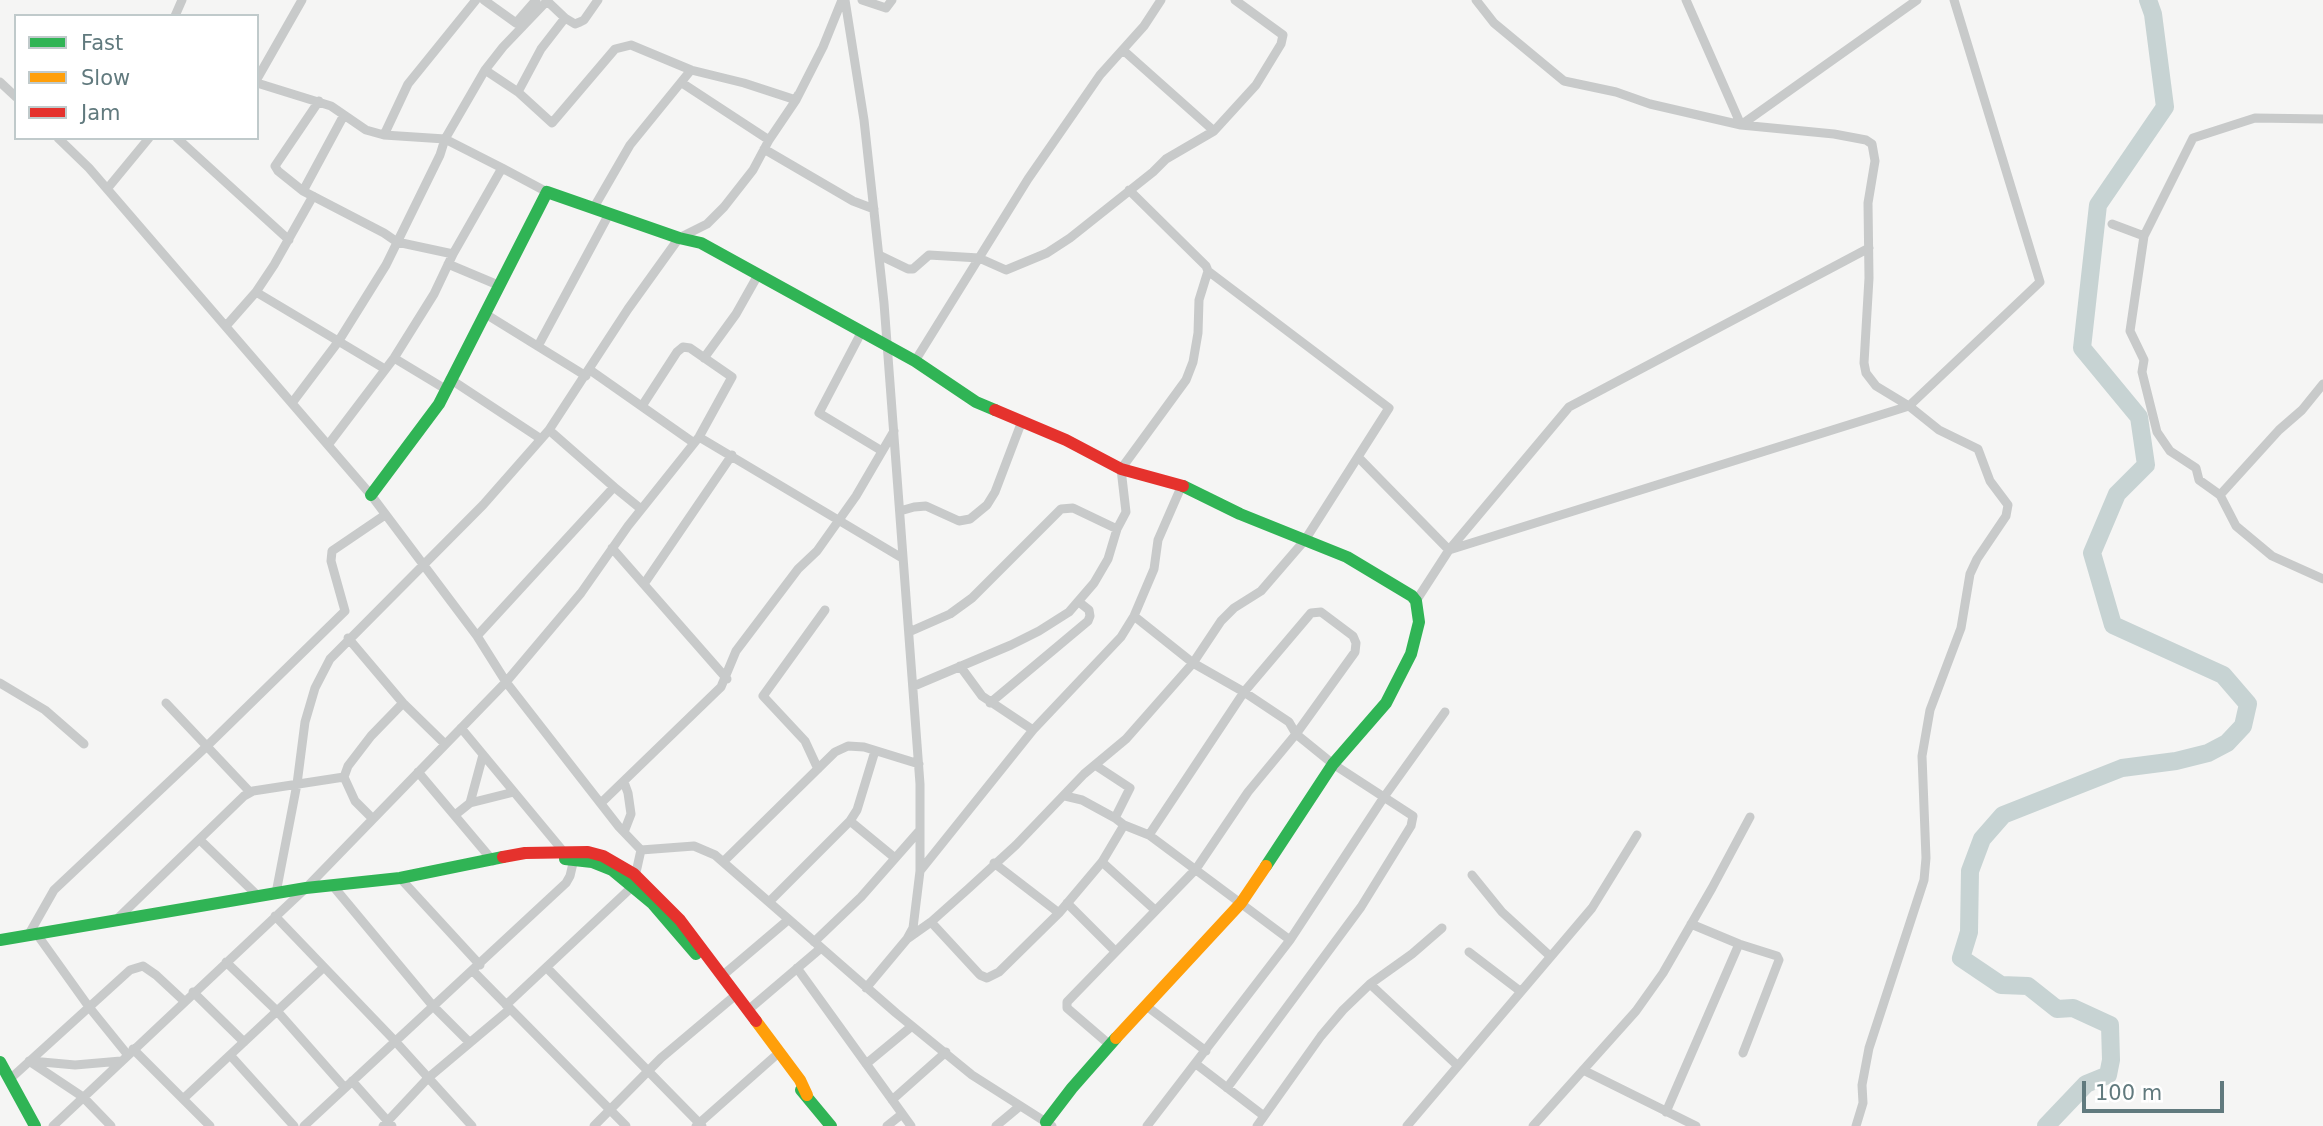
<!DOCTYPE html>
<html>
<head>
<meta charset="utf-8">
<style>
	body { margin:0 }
	#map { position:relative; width:2323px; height:1126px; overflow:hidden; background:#f5f5f4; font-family:"DejaVu Sans",sans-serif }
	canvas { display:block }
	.legend { position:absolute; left:14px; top:14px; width:245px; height:126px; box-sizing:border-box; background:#fff; border:2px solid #c0cacb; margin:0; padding:9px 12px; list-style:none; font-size:21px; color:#617a7e }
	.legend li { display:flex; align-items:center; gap:14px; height:35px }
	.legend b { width:35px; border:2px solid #c0cacb }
	.scale { position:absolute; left:2082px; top:1081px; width:142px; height:32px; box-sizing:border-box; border:4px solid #617a7e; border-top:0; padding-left:9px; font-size:21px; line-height:24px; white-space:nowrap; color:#617a7e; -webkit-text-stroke:5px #fff; paint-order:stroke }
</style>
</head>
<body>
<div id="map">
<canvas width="2323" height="1126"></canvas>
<ul class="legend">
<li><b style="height:9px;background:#30b455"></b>Fast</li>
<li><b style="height:9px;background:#ff9f0a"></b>Slow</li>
<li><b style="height:9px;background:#e5322d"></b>Jam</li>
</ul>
<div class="scale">100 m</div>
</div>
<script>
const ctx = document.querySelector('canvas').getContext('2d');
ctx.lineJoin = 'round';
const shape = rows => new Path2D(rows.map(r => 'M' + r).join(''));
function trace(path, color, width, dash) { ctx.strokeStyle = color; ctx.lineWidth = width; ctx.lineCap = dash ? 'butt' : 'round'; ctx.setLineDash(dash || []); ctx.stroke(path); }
trace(shape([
	[2046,1126,2086,1084,2108,1075,2111,1060,2110,1025,2073,1008,2057,1009,2028,986,2001,985,1961,958,1969,932,1970,871,1982,839,2003,815,2122,768,2176,761,2208,753,2227,743,2243,726,2248,704,2223,675,2113,625,2092,553,2117,494,2146,465,2139,417,2082,348,2098,205,2165,107,2153,14,2148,0]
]), '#c7d3d3', 18);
trace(shape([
	[484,0,516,23,536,0],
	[546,0,565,18],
	[845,0,864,120,884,303,920,784,920,871,913,928,907,939,866,988],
	[862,0,886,8,892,0],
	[1476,0,1494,23,1564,81,1616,92,1650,104,1741,125,1834,134,1866,140,1872,144,1875,161,1868,203,1869,278,1864,363,1866,373,1876,386,1909,406,1939,430,1978,449,1990,481,2008,505,2006,516,1977,559,1970,574,1961,628,1930,710,1922,756,1926,858,1924,880,1869,1048,1862,1085,1863,1103,1856,1126],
	[1686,0,1741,125,1917,0],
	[175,16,182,0],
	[1123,50,1214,131],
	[485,70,518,92,552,123,615,49,631,45,691,70],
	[257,79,302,0],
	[0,82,16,97],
	[257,83,331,106,366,130,384,135,445,139,502,168],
	[682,83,769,140],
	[518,92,541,49,565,18,575,24,580,22,584,20,598,0],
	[319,101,275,166,278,171,303,191,384,233,397,242,453,254],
	[384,135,408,84,476,0],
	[58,138,89,168,371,495,477,636,506,682,619,827,641,850],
	[177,138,289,240],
	[764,149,853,201,874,209],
	[107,189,149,138],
	[303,191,344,115],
	[593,209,630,145,691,70,744,83,796,100,798,95],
	[2112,224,2144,236,2130,331,2144,360,2142,372,2157,432,2170,451,2196,468,2199,480,2220,495],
	[2144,236,2193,138,2255,118,2323,119],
	[879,255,908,269,913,269,929,255,979,258,1006,270,1047,253,1070,238,1153,172,1166,159,1214,131,1256,85,1281,44,1283,35,1235,0],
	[448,264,498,285],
	[256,292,385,369],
	[484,313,586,376],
	[226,326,256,292,274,265,313,196],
	[861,333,819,413,882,451],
	[538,346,609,214],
	[394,358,447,390],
	[704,358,736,314,758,275],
	[915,361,1028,179,1100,75,1144,26,1161,0],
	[590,370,694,443],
	[450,379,541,439],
	[2323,384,2302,410,2279,430,2220,495,2236,526,2272,556,2323,579],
	[292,403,338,342,386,265,440,155,445,139,485,70,503,47,547,1],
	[549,430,614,487],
	[699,437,902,558],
	[328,445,394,358,434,294,453,254,502,168,547,192],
	[1358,457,1449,550,1909,406,2040,282,1954,0],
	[900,511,914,507,926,506,959,521,970,519,987,505,995,492,1022,421],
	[612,548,727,679],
	[644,584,732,455],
	[1416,601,1449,550,1569,407,1869,248],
	[1134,616,1193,663,1244,692,1289,722,1296,734,1333,764,1413,816,1411,826,1361,907,1227,1088],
	[909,632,950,614,972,598,1061,509,1073,508,1117,529,1126,512,1121,469,1186,380,1193,362,1198,333,1199,300,1208,271],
	[477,636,614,487,641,509],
	[348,638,403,703,445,744],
	[960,666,982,696,1033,730],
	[0,683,45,710,84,744],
	[914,686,1011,645,1039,631,1069,612,1094,583,1108,559,1117,529],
	[166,703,250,792],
	[990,703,1088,621,1090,616,1089,610,1079,602],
	[461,728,563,851],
	[1095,765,1130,788,1115,818,1124,825,1149,835,1290,940],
	[818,769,805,741,763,696,825,610],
	[418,772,493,861],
	[624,782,628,793,631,814,624,832],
	[1065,796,1082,800,1115,818],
	[470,803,483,755],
	[601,803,721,687,736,651,798,569,817,551,856,496,894,431],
	[455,815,470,803,514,792],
	[372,818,355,801,344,777,348,766,371,736,403,703],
	[850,821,895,858],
	[200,840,258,896],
	[723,862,835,752,848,746,864,747,919,764],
	[1102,862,1155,910],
	[994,863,1059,913,1102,862,1124,825],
	[920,871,1033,730,1121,637,1134,616,1154,569,1158,540,1182,485],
	[1472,875,1502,912,1550,956],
	[400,878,480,965],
	[333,886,433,1006,469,1042],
	[276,893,297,784,305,722,315,688,330,659,483,505,549,430,628,309,679,238,707,224,724,207,753,170,769,140,796,100,823,47,842,0],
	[769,902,850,821,857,810,875,751],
	[1067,903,1115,951],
	[275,916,395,1041,472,1126],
	[116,920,244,796,253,791,344,777],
	[931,922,980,975,987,978,999,972,1059,913],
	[36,933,89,1007,127,1054],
	[29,934,54,890,207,746,345,611,331,561,332,551,385,515],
	[907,939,931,922,968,889,1016,845,1084,774,1126,739,1193,663,1221,621,1234,608,1261,591,1305,540,1389,408,1208,271,1206,266,1129,190],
	[814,942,861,897,920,830],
	[1739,944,1777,956,1779,960,1743,1053],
	[1469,952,1520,991],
	[226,962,277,1011,345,1088],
	[547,968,702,1126],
	[797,968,911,1126],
	[473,971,626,1126],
	[722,976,788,920],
	[1370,984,1458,1066],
	[193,992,244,1042],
	[506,1005,633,886,641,850,694,846,715,855,896,1013,972,1075,1052,1126],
	[1145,1005,1206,1051],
	[747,1011,821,948],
	[1110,1045,1067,1008,1067,1002,1196,869,1248,792,1296,734,1355,652,1356,643,1353,636,1321,612,1311,613,1244,692,1149,835],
	[133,1049,210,1126],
	[230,1055,294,1126],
	[29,1061,83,1097,111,1126],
	[31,1061,75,1065,121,1061],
	[866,1064,912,1026],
	[1196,1064,1264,1116],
	[1583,1070,1696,1126],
	[10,1079,130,970,143,966,156,975,184,1001],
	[352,1081,392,1126],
	[183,1099,323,968],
	[892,1100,946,1052],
	[1666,1112,1739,944,1691,924],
	[53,1126,306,888,506,682,581,593,628,526,699,437,732,377,690,348,683,347,677,352,642,406],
	[304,1126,566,883,570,876,574,859],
	[383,1126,428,1078,510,1009],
	[594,1126,661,1058,731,999],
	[696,1126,774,1057],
	[887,1126,902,1114],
	[996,1126,1020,1106],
	[1147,1126,1290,940,1384,797,1445,712],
	[1257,1126,1321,1036,1343,1010,1370,984,1412,954,1442,928],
	[1407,1126,1592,908,1637,835],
	[1533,1126,1636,1011,1663,973,1712,888,1750,817]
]), '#c8caca', 9);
trace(shape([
	[1183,486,1240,514,1347,557,1412,596,1416,601,1419,622,1411,654,1386,703,1333,764,1266,866],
	[371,495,439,404,547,192,679,238,701,243,915,361,976,402,995,410],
	[565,859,592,862,612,870,653,904,696,954],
	[0,940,306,888,400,878,503,857],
	[0,1062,35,1126],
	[801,1090,831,1126],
	[1046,1122,1072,1088,1116,1038]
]), '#30b455', 12);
trace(shape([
	[756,1021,800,1080,807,1095],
	[1116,1038,1241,903,1266,866]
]), '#ff9f0a', 12);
trace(shape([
	[995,410,1066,440,1121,469,1183,486],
	[503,857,525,853,588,852,603,856,634,874,680,920,756,1021]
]), '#e5322d', 12);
</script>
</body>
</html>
